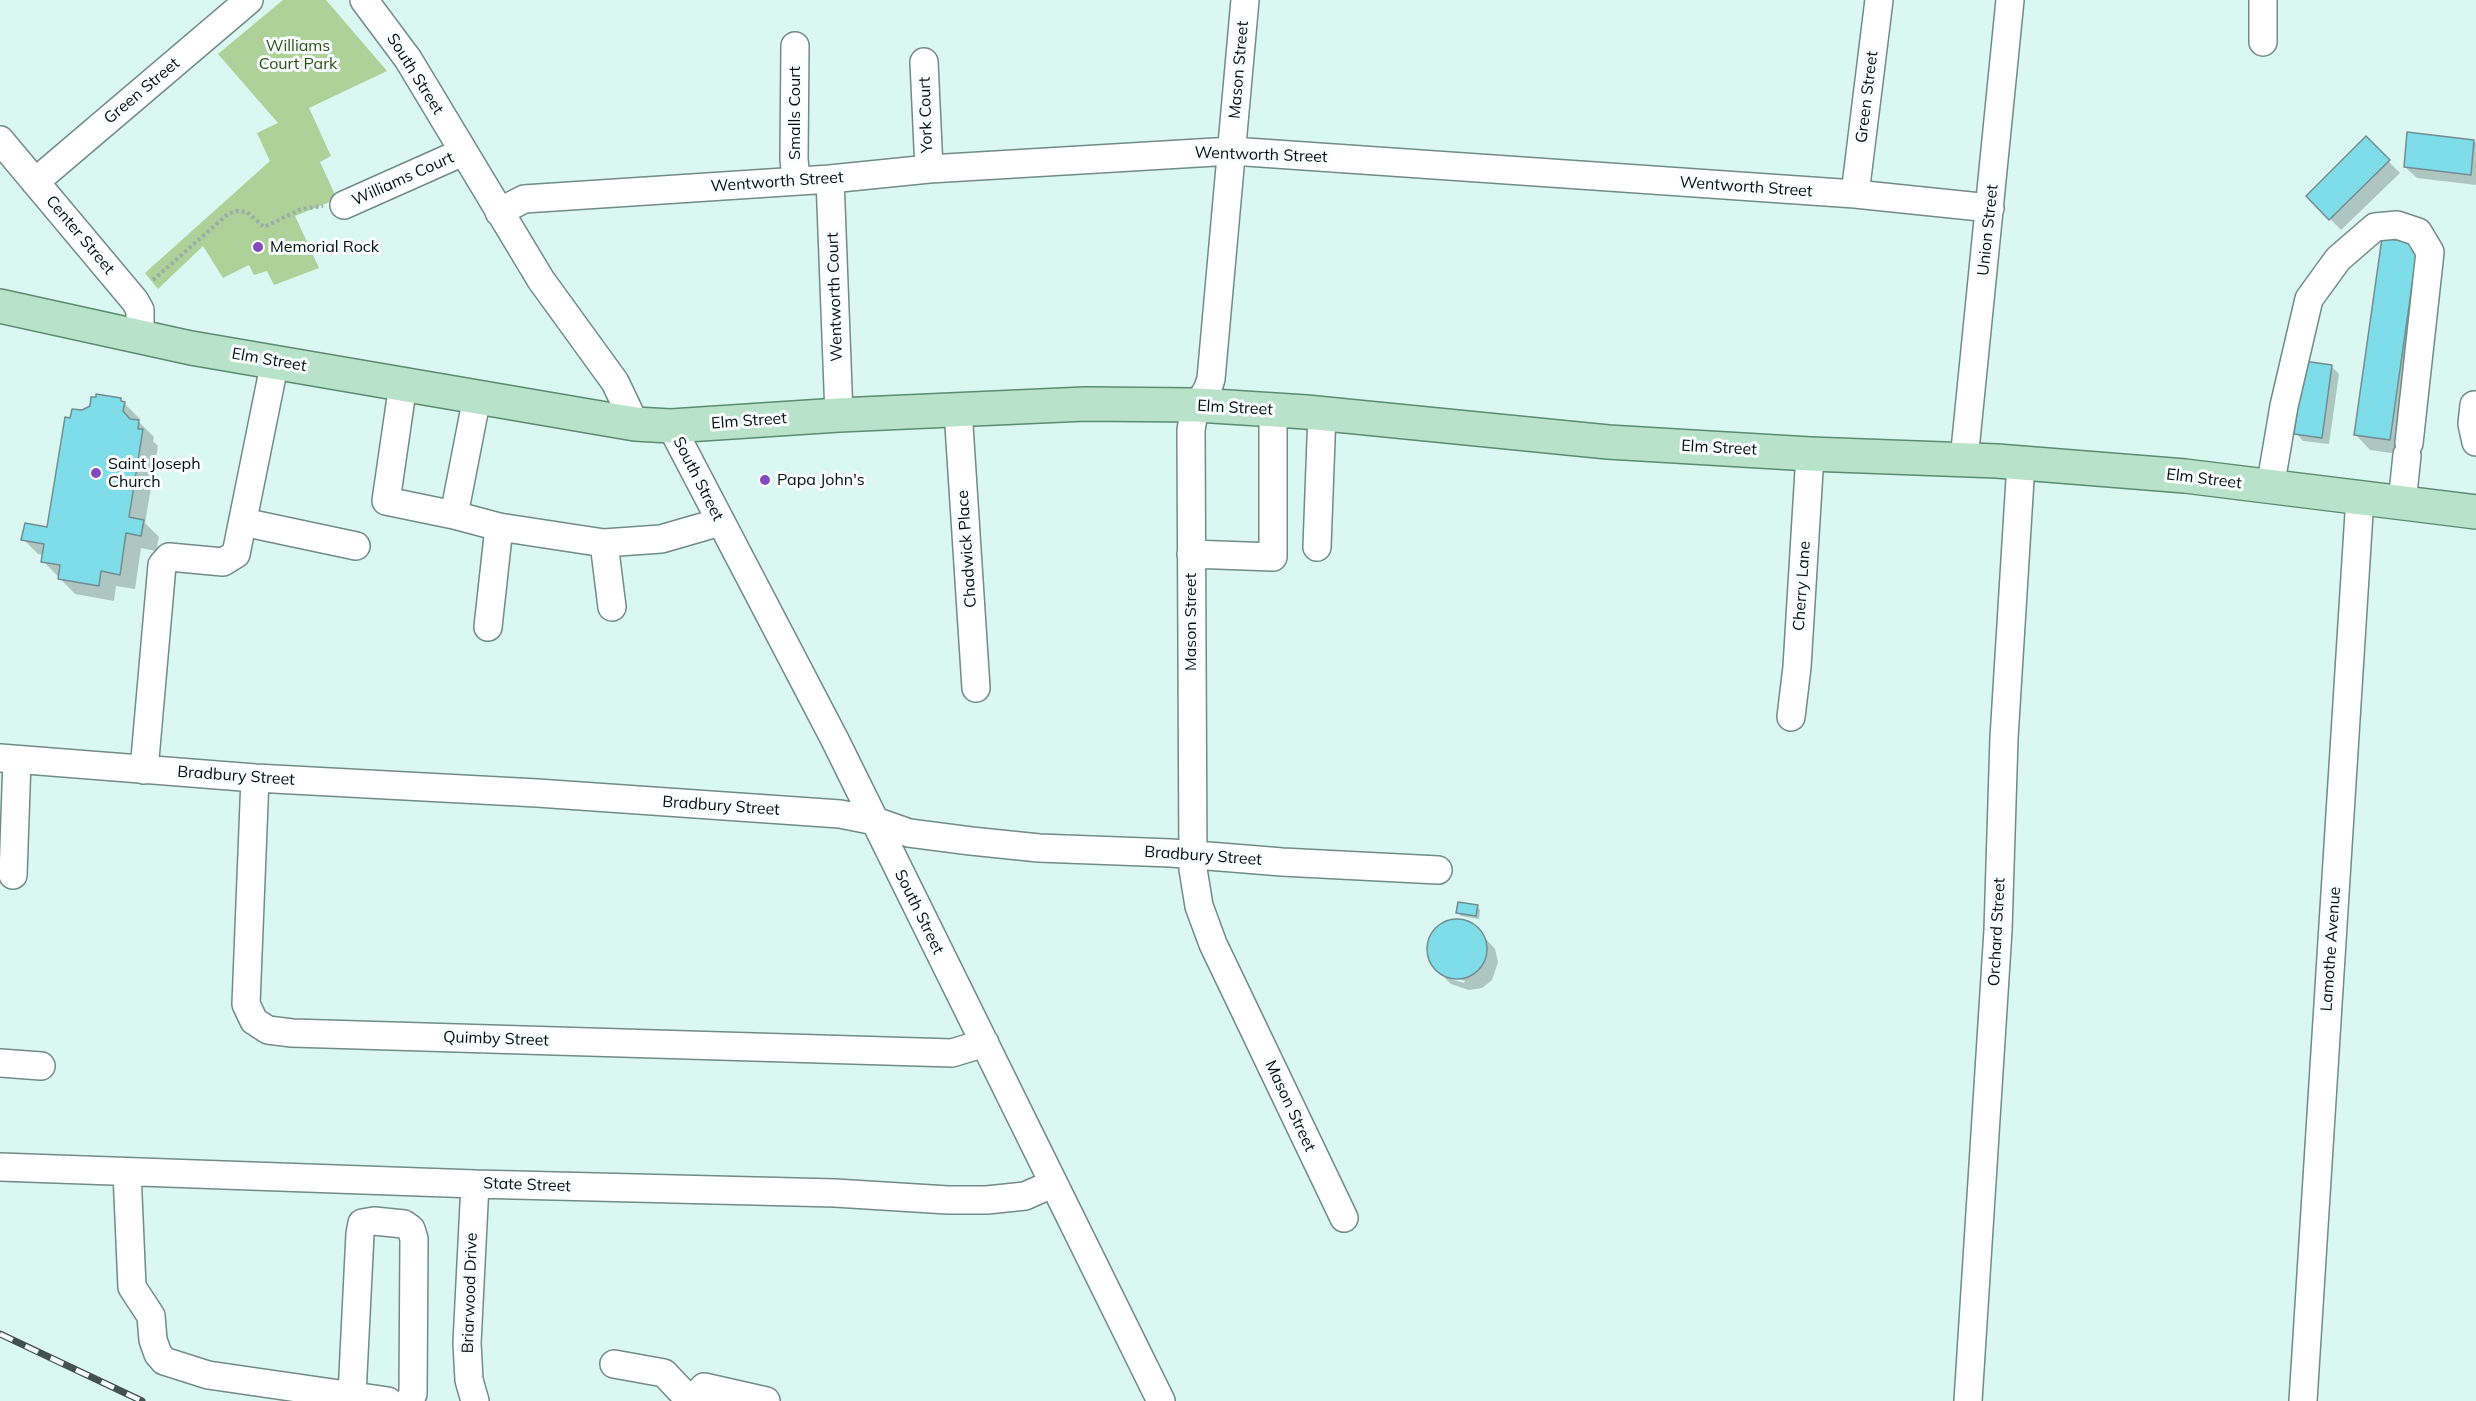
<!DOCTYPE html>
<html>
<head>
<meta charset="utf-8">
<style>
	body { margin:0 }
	canvas { display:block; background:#daf7f1 }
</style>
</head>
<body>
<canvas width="2476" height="1401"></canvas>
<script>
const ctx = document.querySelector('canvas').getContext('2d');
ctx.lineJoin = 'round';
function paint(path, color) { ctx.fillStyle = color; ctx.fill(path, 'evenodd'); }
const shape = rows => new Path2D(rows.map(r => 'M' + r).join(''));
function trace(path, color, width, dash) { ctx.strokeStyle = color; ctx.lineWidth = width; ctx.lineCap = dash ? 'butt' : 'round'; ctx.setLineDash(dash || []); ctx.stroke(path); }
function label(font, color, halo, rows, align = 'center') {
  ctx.font = font + ' Mulish,sans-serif'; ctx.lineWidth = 6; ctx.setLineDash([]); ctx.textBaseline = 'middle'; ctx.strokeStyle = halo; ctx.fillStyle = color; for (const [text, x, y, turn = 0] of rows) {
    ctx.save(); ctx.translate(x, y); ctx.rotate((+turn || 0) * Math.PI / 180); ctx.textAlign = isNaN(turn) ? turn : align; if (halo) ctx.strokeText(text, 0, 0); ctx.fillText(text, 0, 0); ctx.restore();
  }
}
paint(shape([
	[283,0,326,0,387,71,309,108,331,156,320,162,337,199,295,216,319,268,274,285,267,271,254,275,249,265,223,278,203,246,158,289,145,273,270,161,257,133,278,123,218,54]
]), '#aed099');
paint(shape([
	[2366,139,2400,173,2341,230,2308,196],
	[2474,141,2476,143,2476,185,2417,178,2405,167],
	[2417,244,2405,455,2370,450,2355,434],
	[2331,366,2339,374,2329,444,2303,441,2296,433],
	[120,399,140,419,139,422,154,437,153,441,158,446,145,523,159,537,156,551,141,548,135,589,116,586,114,601,75,594,43,561,44,555,38,554,23,539,48,529,71,419,82,412],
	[1477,906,1480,910,1479,919,1461,916,1458,913],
	[1457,921,1475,927,1495,949,1498,962,1492,980,1482,988,1469,990,1451,984,1444,977,1464,983,1465,981,1440,973,1431,962,1428,949,1435,931,1444,923]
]), '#0003');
const building = shape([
	[2407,132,2474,140,2471,175,2404,167,2407,132],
	[2366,136,2390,160,2329,220,2306,196,2366,136],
	[2382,238,2418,243,2390,440,2354,435,2382,238],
	[2304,361,2332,365,2322,438,2294,434,2304,361],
	[96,394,121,398,121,401,125,402,123,411,130,419,139,420,138,429,143,429,129,517,144,520,141,536,126,533,120,575,101,571,99,586,58,579,60,565,41,562,44,544,21,540,25,523,47,527,65,417,70,418,72,409,82,410,90,406,91,397,96,397,96,394],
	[1458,902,1478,905,1476,916,1456,913,1458,902],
	'1427 949a30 30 0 1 1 60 0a30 30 0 1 1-60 0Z'
]);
paint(building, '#7fdce9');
trace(building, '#728d91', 1.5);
const minor = shape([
	[364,0,408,59,541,280,615,382,635,424],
	[1245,0,1211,379,1208,388,1194,412,1191,430,1193,869,1199,906,1213,944,1344,1218],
	[2263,0,2263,42],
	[795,46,794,159,796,180],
	[924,62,929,169],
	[0,140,135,301,140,310,140,338],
	[830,179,839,415],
	[35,182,249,0],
	[1855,194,1879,0],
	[344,205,463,152],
	[499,212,524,199,830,179,929,169,1232,151,1855,194,1990,208],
	[403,384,386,501,454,515],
	[477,397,454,515,499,527,604,543,661,539,720,522],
	[2474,405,2472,424,2476,442],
	[958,410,976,688],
	[671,426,835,740,1161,1401],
	[1964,460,2010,0],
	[2270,488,2284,406,2309,299,2338,259,2375,227,2397,225,2418,232,2430,252,2409,443],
	[2402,503,2407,455],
	[243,522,356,546],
	[604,543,612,607],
	[1317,547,1322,413],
	[1191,554,1273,557,1273,410],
	[488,627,499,527],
	[1791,717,1797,667,1810,454],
	[0,758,255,778,537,793,840,814,875,821,909,833,971,841,1039,848,1171,853,1282,862,1438,870],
	[144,770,162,565,169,557,223,562,236,554,275,361],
	[255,778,246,1004,254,1021,268,1030,292,1033,952,1053,985,1043],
	[13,875,17,760],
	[0,1063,41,1066],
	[0,1167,475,1184,835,1193,948,1200,987,1200,1025,1196,1052,1184],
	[127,1172,132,1287,151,1316,153,1340,158,1354,164,1361,208,1375,388,1401],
	[614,1364,664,1373,682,1392,693,1397],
	[352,1395,360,1234,362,1223,374,1221,404,1224,411,1229,414,1239,413,1394,409,1401],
	[475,1401,469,1380,467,1343,475,1184],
	[691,1401,704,1387,766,1401],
	[1968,1401,1998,930,2004,738,2021,463],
	[2303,1401,2360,497]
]);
const major = shape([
	[0,306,191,348,635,424,671,426,839,415,1085,404,1197,405,1306,412,1608,442,1810,454,1997,461,2185,476,2476,512]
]);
trace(minor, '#718b86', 30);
trace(major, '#5a8c70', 36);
trace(shape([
	[153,280,228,214,237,211,247,212,264,227,301,209,323,206]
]), '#97aea9', 4, [3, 3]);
trace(minor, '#fff', 27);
trace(major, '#b8e2ca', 33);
const rail = shape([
	[0,1334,142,1401]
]);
trace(rail, '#43524e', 7);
trace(rail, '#f8fefd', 4.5, [14]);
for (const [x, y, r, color] of [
	[258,247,6,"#8549bf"],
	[96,473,6,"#8549bf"],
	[765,480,6,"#8549bf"]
]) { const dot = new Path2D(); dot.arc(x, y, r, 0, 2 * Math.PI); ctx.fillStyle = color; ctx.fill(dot); trace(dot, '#f8fefd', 2); }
label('16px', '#2e4f12', '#f8fefd', [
	["Williams",298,46],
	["Court Park",298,64]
]);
label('16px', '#060f0d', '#f8fefd', [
	["Mason Street",1239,70,-85],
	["South Street",415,74,58],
	["Green Street",142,91,-40],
	["Green Street",1867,97,-83],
	["Smalls Court",795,113,-90],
	["York Court",926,115,-92],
	["Wentworth Street",1261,155,2],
	["Williams Court",403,179,-24],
	["Wentworth Street",777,182,-4],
	["Wentworth Street",1746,187,4],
	["Union Street",1988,230,-84],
	["Center Street",80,235,50],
	["Wentworth Court",835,297,-92],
	["Elm Street",269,360,10],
	["Elm Street",1235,408,3],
	["Elm Street",749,421,-4],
	["Elm Street",1719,448,3],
	["South Street",698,479,63],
	["Elm Street",2204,479,7],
	["Chadwick Place",967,549,-94],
	["Cherry Lane",1802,586,-86],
	["Mason Street",1191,622,-90],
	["Bradbury Street",236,776,4],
	["Bradbury Street",721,806,4],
	["Bradbury Street",1203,856,4],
	["South Street",919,912,64],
	["Orchard Street",1997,932,-87],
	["Lamothe Avenue",2331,949,-86],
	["Quimby Street",496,1039,2],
	["Mason Street",1290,1106,65],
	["State Street",527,1185,2],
	["Briarwood Drive",470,1293,-88]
]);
label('16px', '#060f0d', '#f8fefd', [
	["Memorial Rock",270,247],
	["Saint Joseph",108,464],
	["Church",108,482],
	["Papa John's",777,480]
], 'left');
</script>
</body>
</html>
